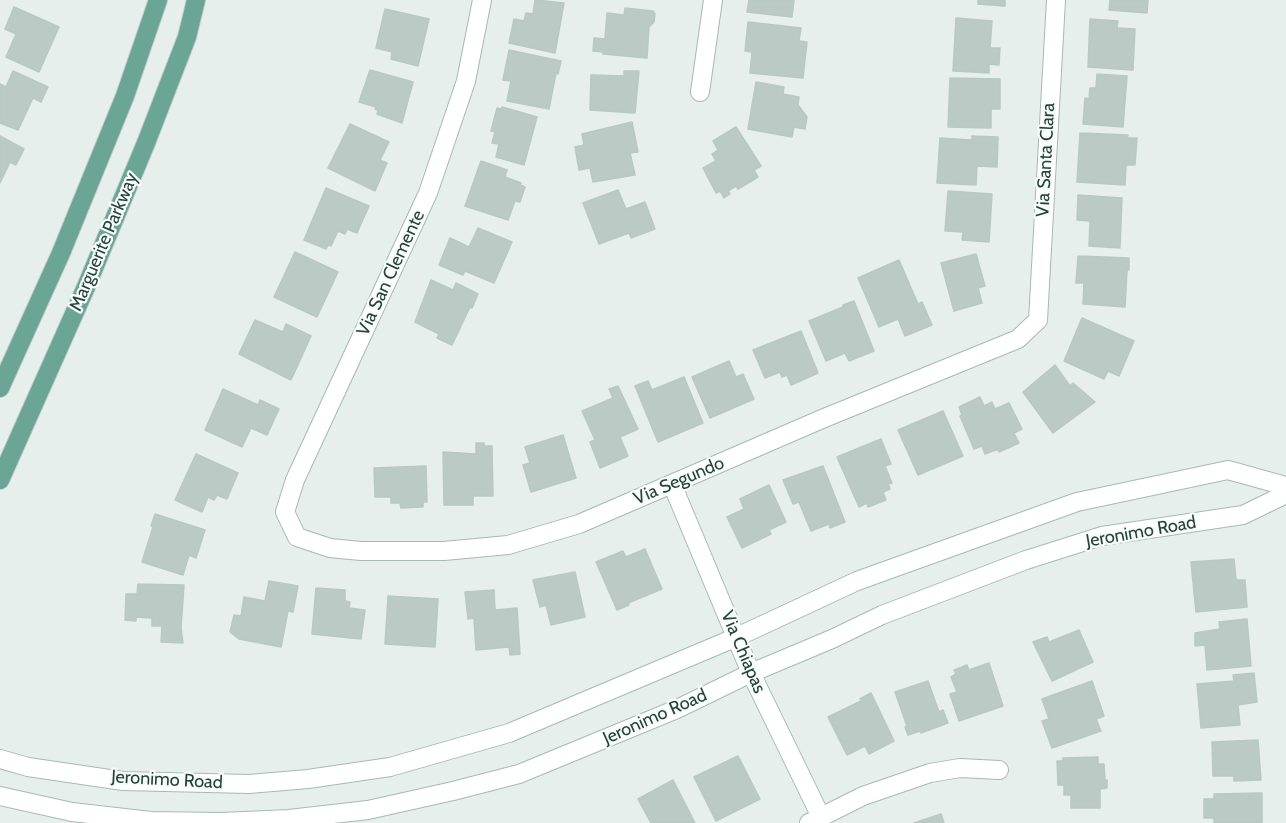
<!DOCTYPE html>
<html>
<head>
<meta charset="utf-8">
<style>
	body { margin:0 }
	canvas { display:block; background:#e6efeb }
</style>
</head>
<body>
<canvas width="1286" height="823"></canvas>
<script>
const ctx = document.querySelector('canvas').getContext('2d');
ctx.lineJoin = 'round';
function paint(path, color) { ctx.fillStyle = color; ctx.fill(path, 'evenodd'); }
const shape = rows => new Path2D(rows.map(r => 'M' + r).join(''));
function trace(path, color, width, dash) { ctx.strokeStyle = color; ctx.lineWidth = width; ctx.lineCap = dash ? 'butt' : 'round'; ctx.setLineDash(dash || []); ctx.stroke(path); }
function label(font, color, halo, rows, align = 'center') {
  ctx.font = font + ' Cabin,sans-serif'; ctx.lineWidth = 4.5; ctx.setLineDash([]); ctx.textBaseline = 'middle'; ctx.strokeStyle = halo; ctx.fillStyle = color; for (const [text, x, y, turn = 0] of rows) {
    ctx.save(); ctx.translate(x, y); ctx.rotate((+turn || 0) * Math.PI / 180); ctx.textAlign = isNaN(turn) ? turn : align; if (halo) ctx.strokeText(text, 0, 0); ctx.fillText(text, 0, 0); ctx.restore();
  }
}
const building = shape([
	[535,0,564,3,555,53,509,43,514,19,524,21,526,13,533,14,535,0],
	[749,0,794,0,792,17,747,12,749,0],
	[978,0,1005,0,1005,6,978,4,978,0],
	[1110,0,1148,0,1147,13,1109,10,1110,0],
	[14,7,59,27,39,72,6,57,16,34,5,29,14,7],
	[625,8,653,11,655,14,654,22,649,27,647,58,603,54,603,52,593,51,594,38,605,39,607,13,624,15,625,8],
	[385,9,429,19,418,66,391,59,392,52,376,48,385,9],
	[956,18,992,21,990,48,1000,48,999,65,989,64,989,73,953,71,956,18],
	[1090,19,1118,21,1117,28,1135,29,1133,70,1088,67,1090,19],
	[748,22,801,28,799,41,807,42,803,78,750,73,752,52,745,51,748,22],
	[509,50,561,61,558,74,556,73,549,109,507,101,511,81,503,80,509,50],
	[370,70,413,82,402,123,377,114,378,110,375,109,376,107,359,102,370,70],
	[13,71,48,87,41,102,33,98,18,130,0,123,0,84,6,87,13,71],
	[624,71,639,71,635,113,590,110,591,75,624,76,624,71],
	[1097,74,1127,76,1123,127,1083,124,1085,98,1089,99,1090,88,1096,88,1097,74],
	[950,78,1000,79,1000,109,991,109,991,128,948,127,950,78],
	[756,82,784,87,783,94,799,97,798,105,807,117,805,129,794,127,792,137,748,129,756,82],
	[502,107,537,117,524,165,496,157,499,144,492,143,495,132,491,131,497,108,502,109,502,107],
	[632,122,638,152,630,153,635,175,593,182,590,168,579,170,575,147,584,145,582,134,632,122],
	[350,124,389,142,380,160,387,163,375,191,328,168,350,124],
	[736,127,761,166,754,170,758,177,738,189,736,186,728,191,730,194,724,198,720,191,716,193,703,168,716,161,712,154,718,150,713,141,736,127],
	[1080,133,1128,135,1127,138,1137,138,1135,165,1126,165,1125,185,1077,182,1080,133],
	[0,136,24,149,16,165,10,162,0,183,0,136],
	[972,136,998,137,997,167,977,166,976,185,937,183,940,138,972,140,972,136],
	[481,161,507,170,505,177,521,183,520,185,525,187,520,202,515,201,508,220,465,206,481,161],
	[326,188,369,206,357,233,347,229,345,234,338,231,331,246,328,245,326,249,304,240,326,188],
	[618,190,626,209,645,202,655,229,631,238,629,233,599,244,583,203,618,190],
	[948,191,992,194,989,242,962,240,963,232,945,231,948,191],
	[1078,195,1122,198,1120,248,1089,246,1090,221,1077,220,1078,195],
	[478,228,512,242,494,283,465,271,463,275,439,265,450,238,469,247,478,228],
	[295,252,338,272,317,317,274,297,295,252],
	[976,254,985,286,978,288,982,303,954,311,941,263,976,254],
	[1078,256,1129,258,1129,270,1127,270,1125,307,1083,304,1084,283,1076,283,1078,256],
	[899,260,918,304,922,302,932,325,905,336,898,319,879,327,858,278,899,260],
	[431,280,453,290,456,283,478,294,472,308,470,307,452,345,437,338,439,334,415,322,431,280],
	[854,301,874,351,849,361,845,353,826,361,809,321,843,307,843,305,854,301],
	[1082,318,1134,341,1119,376,1108,371,1104,379,1064,361,1082,318],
	[255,320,283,332,286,324,311,336,291,380,239,354,255,320],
	[801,331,818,373,791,385,787,375,782,377,780,372,765,378,753,350,801,331],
	[729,361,736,377,743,374,754,399,710,418,692,377,729,361],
	[1055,365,1070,386,1073,383,1095,402,1053,433,1023,392,1055,365],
	[684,377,703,423,658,442,635,386,648,381,652,390,684,377],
	[618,386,638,429,620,437,628,456,600,468,590,442,595,440,582,411,613,398,609,389,618,386],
	[223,389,258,405,260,400,279,409,267,435,251,428,242,447,205,430,223,389],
	[980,397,984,406,992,402,995,409,1009,403,1022,429,1014,433,1019,443,999,452,998,449,985,454,982,446,974,449,960,416,962,415,959,407,980,397],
	[943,411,963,456,918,475,898,430,943,411],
	[563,435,576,478,531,492,523,465,530,463,525,447,563,435],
	[881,439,891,464,885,466,892,483,888,484,890,489,883,492,886,500,868,507,867,503,859,507,837,457,881,439],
	[476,443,484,443,484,446,492,446,493,496,473,496,473,505,444,505,443,452,476,454,476,443],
	[196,454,238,473,227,499,217,495,214,500,208,497,202,512,175,500,196,454],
	[426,466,427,502,423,502,423,507,401,508,400,503,391,503,391,497,375,497,374,468,426,466],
	[823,466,845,522,830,528,829,524,811,531,799,502,793,504,783,480,823,466],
	[769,485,786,522,769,530,771,534,742,548,727,517,744,509,740,499,769,485],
	[155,514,205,530,196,558,189,555,183,575,142,562,153,527,151,526,155,514],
	[645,549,662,589,628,603,629,605,617,610,596,562,623,551,626,557,645,549],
	[1234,559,1236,580,1245,580,1247,607,1196,612,1191,562,1234,559],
	[575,572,585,617,551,625,546,605,540,607,533,580,575,572],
	[269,581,298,586,293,612,288,611,281,647,239,639,230,632,234,615,241,616,244,597,265,601,269,581],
	[138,584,184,585,181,628,183,643,161,642,162,626,152,626,152,618,136,617,136,621,125,620,126,594,137,594,138,584],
	[316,588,345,590,345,601,350,602,349,608,365,610,361,639,312,634,316,588],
	[494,590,495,610,517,608,520,654,510,655,509,647,476,650,474,618,468,619,465,592,494,590],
	[388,596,438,599,435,647,385,644,388,596],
	[1247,619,1251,666,1207,670,1205,645,1195,646,1195,633,1220,629,1219,622,1247,619],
	[1079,630,1093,662,1052,681,1033,642,1047,637,1049,642,1079,630],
	[989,663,1003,706,959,721,950,694,957,692,951,677,956,674,954,670,967,665,969,670,989,663],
	[1254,673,1257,702,1238,705,1240,725,1201,728,1197,684,1234,681,1233,675,1254,673],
	[928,681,939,712,943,710,948,723,921,733,920,731,908,735,905,727,907,726,895,692,928,681],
	[1092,681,1104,716,1096,719,1101,731,1052,748,1042,721,1049,719,1042,699,1092,681],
	[871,693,894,741,869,754,865,746,847,755,828,717,861,701,860,699,871,693],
	[1258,740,1261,780,1234,781,1234,776,1213,776,1212,742,1258,740],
	[738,756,760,799,716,821,694,777,738,756],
	[1098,757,1098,764,1104,764,1105,780,1107,780,1107,788,1100,789,1100,808,1071,808,1071,795,1064,795,1064,785,1058,785,1057,761,1063,761,1063,758,1098,757],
	[673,780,695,823,651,823,638,799,673,780],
	[1262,793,1262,823,1214,823,1214,818,1204,818,1204,799,1214,799,1214,794,1262,793],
	[941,814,944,823,914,823,941,814]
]);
paint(building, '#bbcac4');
trace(building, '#b8c9c2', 1.5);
const street = shape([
	[482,0,466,81,428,193,295,480,285,512,297,537,330,548,361,551,444,551,508,545,579,524,822,419,1018,339,1038,320,1056,0],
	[700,92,713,0],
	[672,484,751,673,821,817],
	[809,823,863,796,930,773,960,768,999,770]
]);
const secondary = shape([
	[0,759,28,767,123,781,249,784,308,779,390,767,509,733,737,637,857,581,1077,502,1228,470,1286,486],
	[0,796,72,812,151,821,221,822,289,819,368,810,453,791,519,774,677,709,751,673,832,639,882,615,1026,560,1102,536,1243,515,1286,494]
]);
const primary = shape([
	[0,388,61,253,125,96,158,0],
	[0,480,86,287,146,143,187,37,196,0]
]);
trace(street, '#a8b8b2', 20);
trace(secondary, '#a4bbb3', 20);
trace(primary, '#c2cac8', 20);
trace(street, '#fff', 18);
trace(secondary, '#fff', 18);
trace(primary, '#6aa596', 18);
label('18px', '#24423a', '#f7fbf9', [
	["Via Santa Clara",1046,160,-87],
	["Marguerite Parkway",104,242,-67],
	["Via San Clemente",391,273,-65],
	["Via Segundo",679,481,-23],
	["Jeronimo Road",1141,532,-10],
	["Via Chiapas",743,652,67],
	["Jeronimo Road",655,717,-24],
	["Jeronimo Road",167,780,3]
]);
</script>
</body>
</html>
